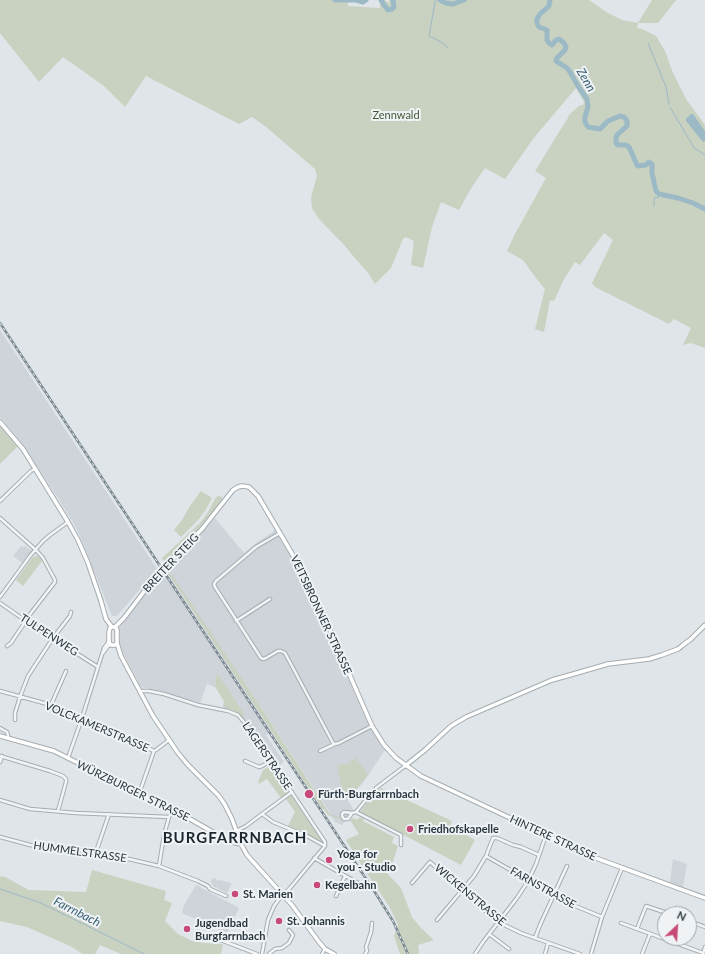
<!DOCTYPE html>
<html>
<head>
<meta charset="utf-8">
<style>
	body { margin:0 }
	#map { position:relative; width:705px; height:954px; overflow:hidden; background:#dfe5e8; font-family:Lato,sans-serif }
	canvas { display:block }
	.north { position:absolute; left:657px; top:906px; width:40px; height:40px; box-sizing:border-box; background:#eff3f6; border:1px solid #a0a7ac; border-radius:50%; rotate:25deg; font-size:11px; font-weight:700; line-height:16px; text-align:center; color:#29363e }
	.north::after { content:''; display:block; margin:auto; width:14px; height:18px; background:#c84a79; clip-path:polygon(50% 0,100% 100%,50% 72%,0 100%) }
</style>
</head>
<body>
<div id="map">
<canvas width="705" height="954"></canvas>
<div class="north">N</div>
</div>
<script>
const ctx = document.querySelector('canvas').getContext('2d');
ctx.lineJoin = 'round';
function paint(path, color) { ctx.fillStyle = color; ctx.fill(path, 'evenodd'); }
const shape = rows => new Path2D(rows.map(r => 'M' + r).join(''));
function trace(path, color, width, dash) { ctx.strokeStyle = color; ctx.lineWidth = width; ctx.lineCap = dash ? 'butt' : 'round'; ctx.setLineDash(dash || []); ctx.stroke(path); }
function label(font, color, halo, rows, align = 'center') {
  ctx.font = font + ' Lato,sans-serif'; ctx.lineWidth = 4; ctx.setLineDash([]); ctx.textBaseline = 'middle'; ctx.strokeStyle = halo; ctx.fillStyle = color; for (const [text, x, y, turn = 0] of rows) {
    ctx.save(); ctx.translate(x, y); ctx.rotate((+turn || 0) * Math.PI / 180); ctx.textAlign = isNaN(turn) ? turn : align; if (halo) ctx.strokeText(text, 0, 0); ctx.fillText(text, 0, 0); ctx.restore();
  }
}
paint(shape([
	[0,330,157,569,117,616,112,616,80,536,75,526,58,498,22,444,0,417],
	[215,518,244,553,256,543,273,532,274,529,291,557,310,595,332,642,370,728,385,750,365,780,348,800,354,811,342,825,335,822,329,811,253,695,216,641,168,574,271,731,266,735,284,762,280,765,277,761,274,763,253,731,242,718,245,715,217,674,215,687,207,684,200,703,156,690,141,687,120,647,118,643,118,629,145,594],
	[21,546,24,547,25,546,30,550,31,549,32,551,22,563,13,556],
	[673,859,687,864,683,887,670,882],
	[212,878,217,879,216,880,218,881,219,880,232,883,227,893,213,886,211,882],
	[196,885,239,908,227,933,182,913,184,905]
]), '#ced4da');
paint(shape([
	[0,0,347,0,348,6,380,8,380,0,385,0,389,3,389,0,589,0,606,12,622,20,638,23,652,0,676,0,658,23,638,23,637,28,642,29,656,36,665,51,673,73,686,99,705,125,705,348,691,343,683,345,691,328,674,319,669,324,595,287,592,283,613,240,604,233,580,265,575,262,564,279,554,301,550,300,544,332,535,329,545,289,536,278,523,260,507,251,515,234,546,178,535,171,564,124,567,120,569,115,580,105,583,105,584,102,576,88,533,139,505,179,485,168,470,190,459,210,441,202,432,227,423,268,411,265,414,241,406,237,403,239,391,268,375,284,369,274,354,257,346,247,319,219,312,208,311,197,317,176,315,169,265,126,252,117,239,124,146,76,125,107,104,86,63,57,39,82,0,33],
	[0,425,18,446,0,464],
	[201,491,212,498,205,511,199,519,181,537,174,530,182,520,190,506],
	[219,496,222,497,223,500,209,517,193,535,165,564,162,558,200,523,208,512,216,497],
	[38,556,42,561,23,586,16,580,33,557],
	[168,573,172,575,253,695,330,814,340,818,343,821,328,815,324,809,322,809,310,791,311,791,310,789,309,789],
	[217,673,245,715,242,718,236,712,223,707,224,701,215,687],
	[356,758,368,775,348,800,342,789,337,765,347,764],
	[272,766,289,792,281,798,267,779,259,784,258,782,263,770],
	[381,788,452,821,450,826,475,840,461,865,360,812,375,793],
	[291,795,321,839,321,841,320,841,310,836,288,826,295,812,286,799],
	[360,817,364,819,363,821,394,837,392,843,398,846,392,864,384,870,401,888,412,917,421,928,434,940,418,945,419,954,400,954,394,936,398,925,389,906,364,869,346,840,359,834,350,820,353,818,357,820],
	[92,870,166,891,164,900,172,903,165,921,178,934,192,941,204,943,223,944,221,954,121,954,100,945,95,954,83,954,70,946,27,927,0,921,0,876,5,877,29,890,86,892]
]), '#c9d1c1');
paint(shape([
	[691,114,693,114,705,131,705,141,703,142,686,121,686,119]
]), '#9cbac6');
trace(shape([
	[436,0,435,2,429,36,441,42,448,48],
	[648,43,666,87,669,104],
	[670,107,694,148,705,155],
	[654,206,654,201,655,197,658,198,659,194],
	[0,889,41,903,144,954]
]), '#9cbac6', 1);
trace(shape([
	[335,0,356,0,363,2,366,0],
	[381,0,384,5,388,10,392,9,394,7,393,0],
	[440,0,446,3,453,4,464,0],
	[550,0,549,6,540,14,537,19,537,23,539,27,547,30,547,40,549,43,552,45,556,40,559,39,564,43,566,47,565,50,557,58,556,61,567,68,570,72,578,86,587,99,588,107,585,117,585,122,588,127,600,129,608,121,620,116,624,117,627,121,627,126,618,134,616,137,616,143,618,145,626,145,629,147,637,165,638,166,646,165,649,162,652,164,652,173,656,191,659,194,678,198,693,203,705,209]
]), '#9cbac6', 5);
const street = shape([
	[0,501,31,471,35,469],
	[0,518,36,550,43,558,55,580,55,582,31,613,11,643,7,646],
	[280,533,256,547,216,581,214,584,215,587,261,658,263,659,266,658,278,651,281,651,285,653,333,743,335,744,339,743,372,726],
	[0,597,30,556,43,541,50,535,68,522],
	[0,603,26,621,98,667],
	[236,621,270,599],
	[103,653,108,646,111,645],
	[0,691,51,705,95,724,154,751,156,750,169,740],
	[140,692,142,691,149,691,164,694,198,705,228,711,238,715,249,728,325,842,325,846,290,888,280,898,274,906,268,920,262,954],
	[51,705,66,671],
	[15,720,15,713,20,697,28,676,53,638,70,616,71,612],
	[0,728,7,732,8,735,8,738],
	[320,751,335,744],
	[0,756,50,771,63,776,66,779,66,782,58,811],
	[68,758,82,718,104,648,109,641],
	[245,761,259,767,262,766,271,761],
	[0,762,2,756],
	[139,794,154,751],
	[0,800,30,809,76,813,169,817],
	[356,812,401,835,401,845],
	[352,813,344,812,342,814,342,816,344,819,348,819,352,813,356,812,376,788,405,766],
	[262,814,273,822,307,836,325,846],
	[236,831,246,826,262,814,292,792],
	[0,837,30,845,96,852,120,857,159,866,198,881,208,886,210,889,226,896],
	[96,852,109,814],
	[486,856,568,903,602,917],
	[314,858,365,887],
	[159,866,164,835,169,817,173,810],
	[412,883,430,862,498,922,521,933,580,954],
	[336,896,345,876],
	[437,920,474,876,486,856,493,838,497,838,513,845,521,847,539,855],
	[689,921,705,927],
	[621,923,703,953],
	[637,929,646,906,670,914],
	[489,934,509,949],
	[535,938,540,925,567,866],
	[218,939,257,954],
	[269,954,275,949,282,948,289,943,293,935,289,930],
	[322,954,325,949],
	[365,954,367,951,366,947,371,932,372,923],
	[475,954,483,942,517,898,528,881,536,864,546,835],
	[545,954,548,943],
	[591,954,602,917,622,868],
	[642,954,650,934],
	[703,954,705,947]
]);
const secondary = shape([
	[0,422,23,449,68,522,78,540,88,563,101,601,106,619,112,627],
	[170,562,202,529,233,490,238,487,242,486,249,487,258,496,294,557,323,614,372,726,384,745,396,758,421,776,593,857,705,898],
	[115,627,117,630,117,643,115,645,112,645,110,644,109,641,109,632,110,628,112,627,115,627,124,618,146,589,157,577],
	[117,643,121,656,153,716,178,753,188,765,219,796,225,805,232,819,241,844,247,855,292,905,319,942,325,949,334,954],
	[0,736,54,751,190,819,225,839,235,843,241,844],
	[405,766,425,750,451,726,466,717,552,680,570,675,608,664,649,659,662,655,678,649,683,645,691,639,705,625]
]);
trace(street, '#a5adb2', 4.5);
trace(secondary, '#a5adb2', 5.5);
trace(street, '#f2f4f6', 2.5);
trace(secondary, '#fff', 3.5);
const rail = shape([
	[0,323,376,894,393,921,408,954]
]);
trace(rail, '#7a8891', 2.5);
trace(rail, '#eff3f6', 1, [3]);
const secondaryBridge = shape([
	[157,577,170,562]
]);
trace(secondaryBridge, '#a5adb2', 5.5, []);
trace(secondaryBridge, '#fff', 3.5);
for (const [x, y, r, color] of [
	[309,794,5,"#c84a79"],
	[410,829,4,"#c84a79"],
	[329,860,4,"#c84a79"],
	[317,885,4,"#c84a79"],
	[235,894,4,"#c84a79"],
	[279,921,4,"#c84a79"],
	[187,929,4,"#c84a79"]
]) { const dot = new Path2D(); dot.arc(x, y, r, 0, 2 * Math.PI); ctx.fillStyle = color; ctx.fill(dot); trace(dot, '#eff3f6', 1.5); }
label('11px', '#455937', '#eff3f6', [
	["Zennwald",396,115]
]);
label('11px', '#29363e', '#eff3f6', [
	["BREITER STEIG",171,563,-47],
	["VEITSBRONNER STRASSE",321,615,65],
	["TULPENWEG",49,635,33],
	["VOLCKAMERSTRASSE",97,727,23],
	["LAGERSTRASSE",267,756,56],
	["WÜRZBURGER STRASSE",133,791,26],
	["HINTERE STRASSE",553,838,25],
	["HUMMELSTRASSE",80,852,8],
	["FARNSTRASSE",543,888,29],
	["WICKENSTRASSE",470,895,40]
]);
label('bold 11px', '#29363e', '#eff3f6', [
	["Fürth-Burgfarrnbach",318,794],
	["Friedhofskapelle",418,829],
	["Yoga for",337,854],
	["you - Studio",337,867],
	["Kegelbahn",325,885],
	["St. Marien",243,894],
	["St. Johannis",287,921],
	["Jugendbad",195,923],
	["Burgfarrnbach",195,936]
], 'left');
label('italic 12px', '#355d70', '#eff3f6', [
	["Zenn",586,80,59],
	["Farrnbach",77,912,27]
]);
ctx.letterSpacing = '1px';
label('bold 15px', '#1b262f', '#eff3f6', [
	["BURGFARRNBACH",235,838]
]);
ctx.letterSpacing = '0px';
</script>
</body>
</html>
